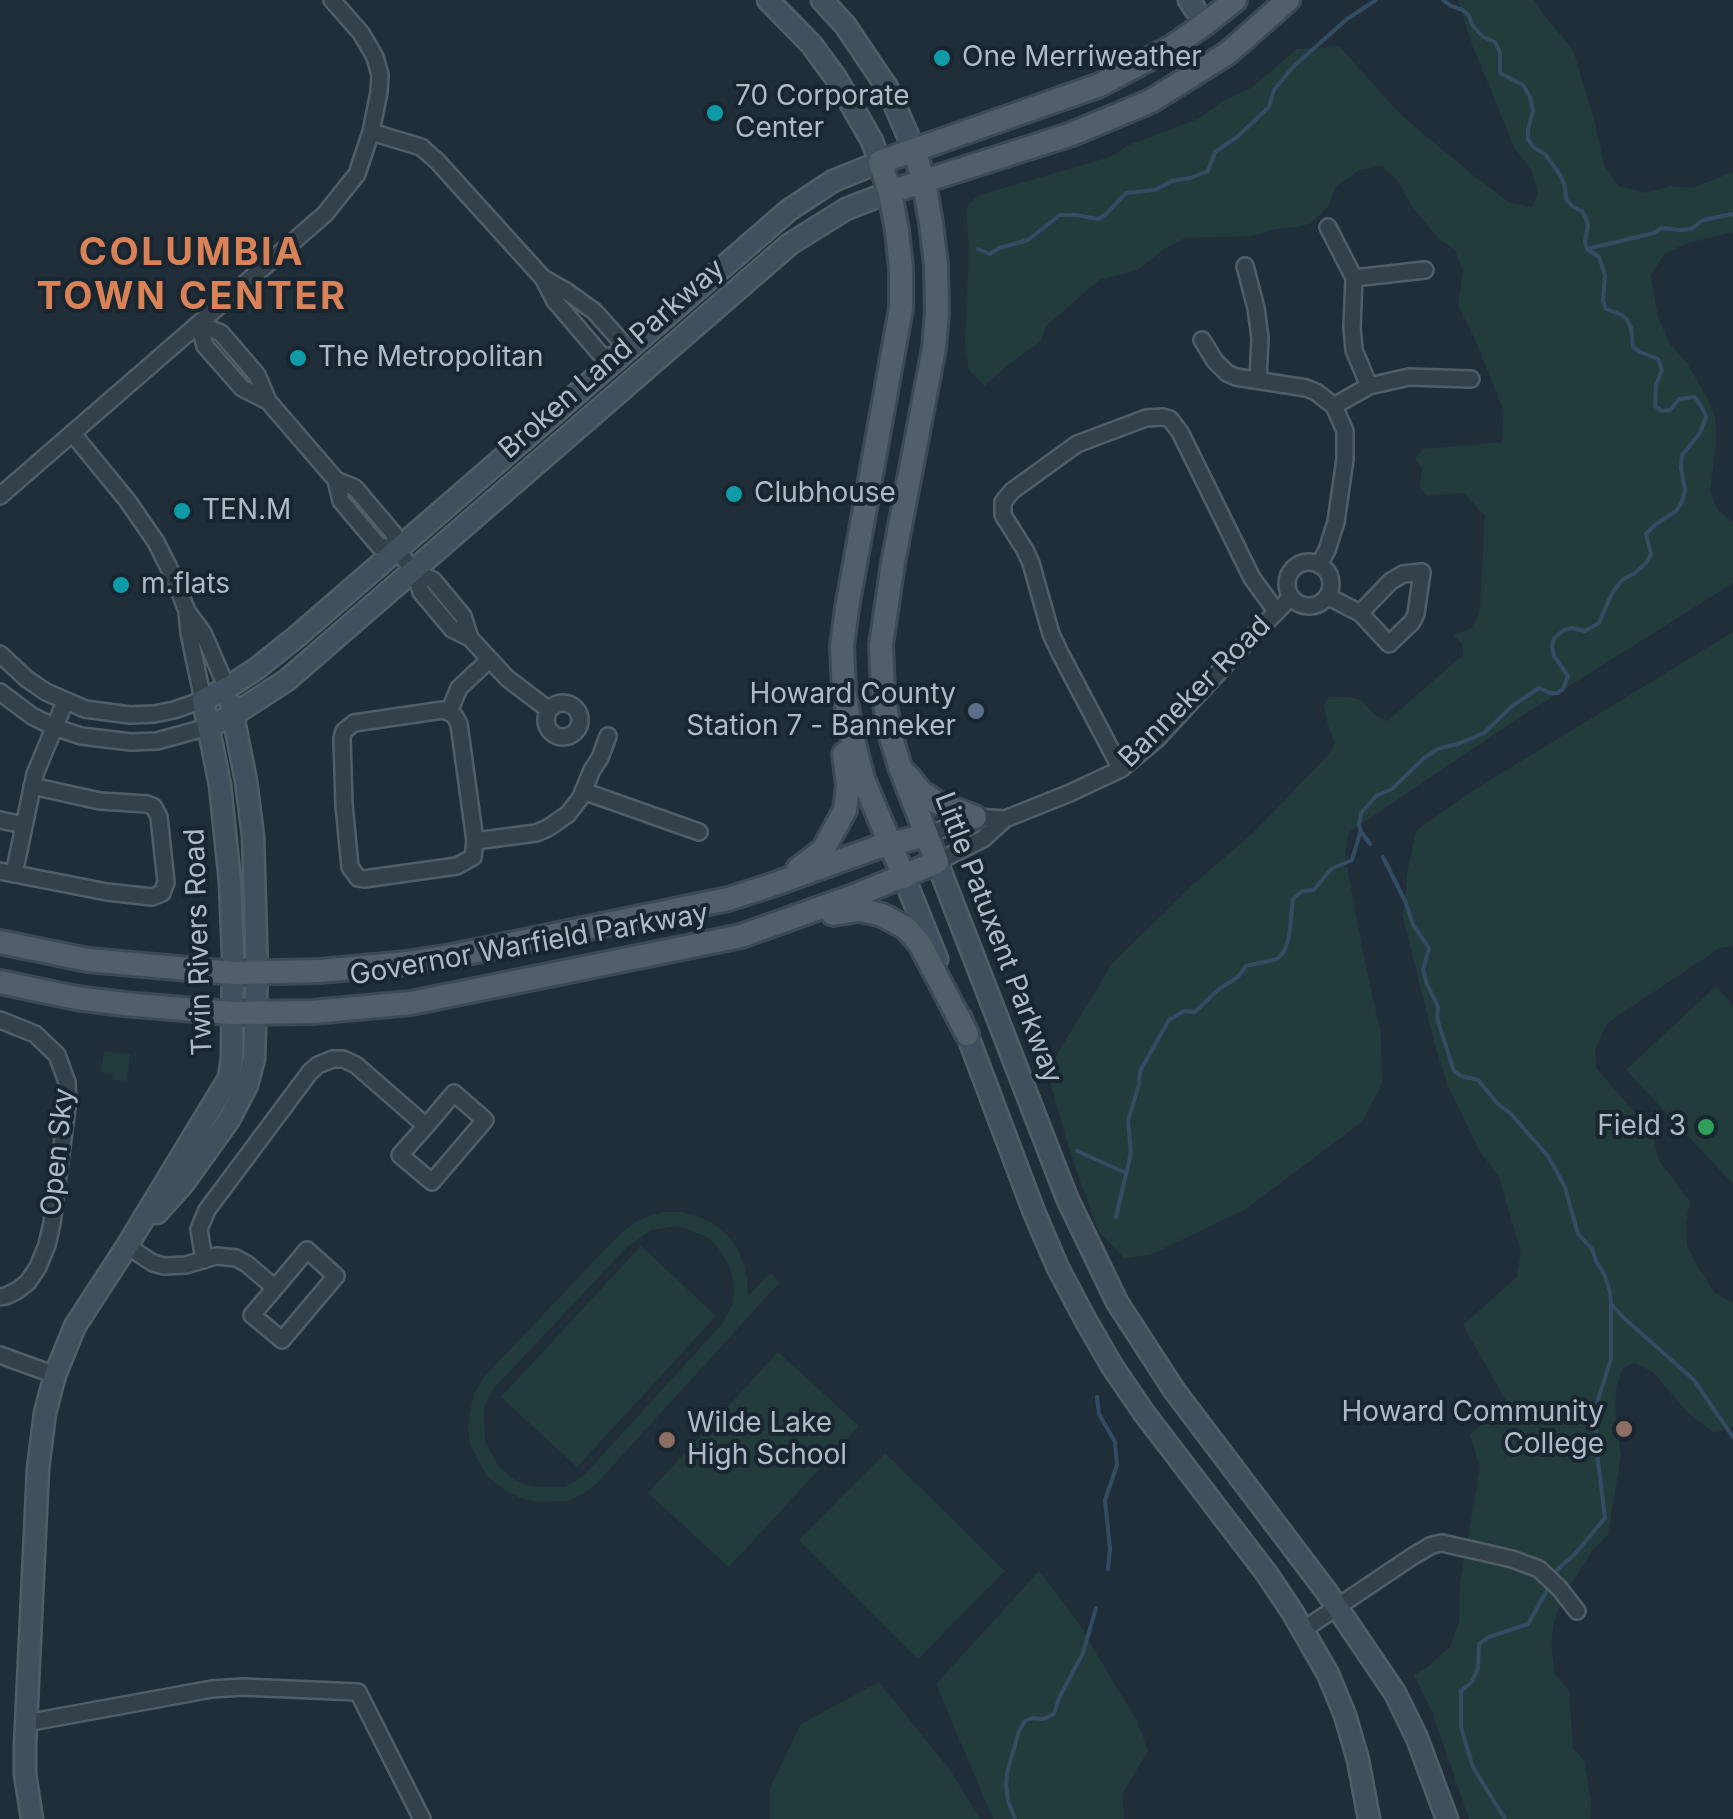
<!DOCTYPE html>
<html>
<head>
<meta charset="utf-8">
<style>
	body { margin:0 }
	canvas { display:block; background:#202e3a }
</style>
</head>
<body>
<canvas width="1733" height="1819"></canvas>
<script>
const ctx = document.querySelector('canvas').getContext('2d');
ctx.lineJoin = 'round';
function paint(path, color) { ctx.fillStyle = color; ctx.fill(path, 'evenodd'); }
const shape = rows => new Path2D(rows.map(r => 'M' + r).join(''));
function trace(path, color, width, dash) { ctx.strokeStyle = color; ctx.lineWidth = width; ctx.lineCap = dash ? 'butt' : 'round'; ctx.setLineDash(dash || []); ctx.stroke(path); }
function label(font, color, halo, rows, align = 'center') {
  ctx.font = font + ' Inter,sans-serif'; ctx.lineWidth = 8; ctx.setLineDash([]); ctx.textBaseline = 'middle'; ctx.strokeStyle = halo; ctx.fillStyle = color; for (const [text, x, y, turn = 0] of rows) {
    ctx.save(); ctx.translate(x, y); ctx.rotate((+turn || 0) * Math.PI / 180); ctx.textAlign = isNaN(turn) ? turn : align; if (halo) ctx.strokeText(text, 0, 0); ctx.fillText(text, 0, 0); ctx.restore();
  }
}
paint(shape([
	[1458,0,1534,0,1543,14,1573,50,1595,123,1604,165,1619,186,1645,193,1671,186,1693,188,1733,172,1733,232,1688,243,1665,253,1651,275,1658,318,1670,344,1687,363,1708,400,1715,417,1716,440,1710,492,1718,510,1733,522,1733,583,1517,719,1348,833,1345,855,1364,958,1381,1034,1382,1084,1362,1122,1246,1209,1150,1255,1124,1258,1099,1232,1072,1158,1047,1071,1112,964,1189,888,1253,833,1329,754,1335,743,1327,722,1324,704,1329,697,1348,697,1361,700,1376,716,1387,721,1463,655,1462,644,1454,635,1472,628,1480,611,1485,516,1464,493,1426,496,1420,486,1422,468,1415,458,1423,449,1502,442,1503,409,1474,337,1458,305,1463,270,1455,250,1438,238,1428,226,1411,205,1398,181,1382,166,1360,170,1336,186,1328,206,1312,223,1297,227,1276,229,1251,236,1185,238,1164,249,1138,270,1099,280,1046,326,1041,341,1006,366,985,386,969,370,965,345,969,249,966,212,969,203,980,195,1110,157,1129,145,1198,119,1223,101,1251,88,1297,49,1340,47,1402,116,1473,175,1510,203,1532,207,1538,194,1532,171,1514,147,1472,44],
	[1733,632,1733,946,1720,948,1607,1023,1595,1050,1596,1068,1653,1133,1658,1159,1690,1202,1686,1222,1687,1246,1697,1265,1714,1292,1733,1303,1733,1426,1714,1433,1688,1413,1653,1372,1634,1363,1622,1369,1616,1389,1615,1412,1621,1456,1608,1534,1592,1551,1562,1599,1554,1622,1551,1645,1555,1674,1569,1691,1573,1748,1584,1761,1591,1801,1590,1819,1469,1819,1433,1714,1414,1675,1426,1668,1450,1647,1459,1622,1460,1584,1480,1468,1470,1435,1507,1402,1463,1325,1517,1277,1521,1252,1499,1177,1480,1152,1448,1086,1436,1049,1403,917,1408,869,1416,831,1469,793],
	[1716,986,1733,1005,1733,1184,1626,1070],
	[104,1051,130,1054,127,1081,112,1080,113,1073,101,1072],
	[664,1212,681,1212,697,1216,713,1223,727,1235,738,1249,743,1263,747,1277,748,1296,770,1273,780,1282,597,1483,584,1493,569,1501,538,1502,520,1498,503,1489,487,1476,470,1445,468,1428,473,1396,484,1377,616,1238,631,1225,646,1217],
	[679,1226,705,1236,717,1246,730,1267,734,1290,733,1304,722,1324,587,1472,576,1481,564,1487,539,1487,525,1485,511,1477,498,1466,485,1441,484,1413,486,1401,496,1386,626,1248,651,1230],
	[641,1246,716,1316,577,1467,501,1397],
	[778,1352,859,1426,729,1567,648,1493],
	[885,1453,1005,1571,918,1659,799,1540],
	[1039,1571,1075,1618,1136,1719,1148,1750,1122,1795,1124,1819,993,1819,936,1684],
	[879,1682,950,1770,980,1819,770,1819,770,1788,801,1724]
]), '#223b3b');
trace(shape([
	[978,249,990,254,999,248,1028,240,1060,215,1076,215,1098,219,1105,215,1126,193,1155,190,1172,181,1190,178,1208,171,1215,152,1237,137,1269,107,1274,90,1294,66,1347,19,1376,0],
	[1587,249,1654,233,1661,228,1680,230,1691,229,1703,220,1733,214],
	[1370,844,1361,832,1359,824,1361,813,1376,796,1392,789,1424,758,1440,748,1458,744,1484,733,1512,706,1539,688,1550,693,1558,693,1563,689,1568,676,1554,656,1552,646,1554,638,1564,630,1572,628,1585,631,1599,623,1612,593,1622,580,1635,573,1647,562,1651,554,1646,534,1656,524,1676,511,1682,502,1685,490,1681,468,1682,455,1700,433,1706,417,1703,409,1695,397,1679,399,1670,410,1662,411,1655,406,1656,385,1662,370,1658,359,1640,352,1633,347,1631,328,1627,320,1622,315,1606,309,1603,301,1605,275,1599,257,1587,249,1585,241,1588,226,1586,218,1582,211,1573,207,1566,199,1565,186,1560,175,1545,154,1533,147,1528,139,1528,130,1533,111,1530,97,1523,85,1500,73,1500,52,1495,42,1483,37,1473,26,1469,16,1463,10,1451,6,1443,0],
	[1383,857,1406,903,1413,925,1429,948,1423,970,1427,984,1438,1007,1437,1018,1454,1071,1461,1076,1478,1080,1497,1103,1510,1113,1548,1156,1565,1187,1578,1234,1592,1249,1596,1261,1605,1276,1610,1292,1611,1304,1625,1319,1694,1380,1733,1437],
	[1077,1151,1126,1173],
	[1116,1217,1131,1153,1128,1121,1139,1084,1140,1071,1169,1020,1184,1011,1195,1012,1219,989,1238,977,1246,966,1277,959,1284,952,1289,937,1293,899,1302,891,1314,890,1331,869,1352,860,1360,833],
	[1097,1397,1099,1414,1115,1442,1117,1465,1105,1500,1110,1549,1108,1569],
	[1554,1576,1558,1569,1575,1554,1605,1518,1597,1453,1595,1409,1611,1359,1611,1304],
	[1015,1819,1008,1801,1006,1785,1007,1773,1019,1731,1025,1721,1033,1718,1043,1719,1054,1714,1059,1698,1083,1653,1096,1608],
	[1505,1819,1473,1767,1467,1748,1461,1727,1461,1691,1472,1682,1478,1668,1479,1644,1489,1637,1528,1624,1550,1585]
]), '#324c63', 4);
const street = shape([
	[371,132,421,147,437,161,543,278,555,301,602,356,620,356,620,340,594,311,566,291,543,278],
	[1245,266,1256,308,1260,338,1258,380],
	[1354,278,1425,270],
	[199,324,221,333,257,375,268,401,336,480,355,488,394,534,396,549,414,571,421,592,452,629,470,638,507,678,549,710],
	[199,324,205,346,242,388,268,401],
	[1202,340,1215,361,1227,373,1236,377,1306,388,1316,392,1334,406,1369,386,1354,350,1352,327,1354,278,1328,227],
	[1369,386,1409,377,1471,379],
	[336,480,341,501,379,546,396,549],
	[0,496,325,214,357,174,371,132,379,92,380,75,375,57,361,33,332,0],
	'1287 584a22 22 0 1 1 44 0a22 22 0 1 1-44 0Z',
	[1319,565,1327,550,1336,522,1345,459,1345,431,1334,406],
	[414,571,433,580,463,616,470,638],
	[1327,596,1360,613,1389,644,1412,622,1416,614,1422,572,1403,574,1391,581,1360,613],
	[189,614,203,633,227,688],
	[0,654,27,679,46,692,85,709,130,715,154,714,174,710,203,700,189,633,187,611,175,580,156,542,127,500,72,433],
	[0,692,32,716,54,727,81,736,131,742,157,741,208,727],
	'546 720a17 17 0 1 1 34 0a17 17 0 1 1-34 0Z',
	[443,710,454,715,459,724,475,841,473,857,457,866,364,879,358,878,350,867,344,805,342,738,344,731,354,723,443,710],
	[449,712,459,688,489,660],
	[1121,769,1060,653,1051,634,1031,563,1025,550,1003,515,1003,502,1012,491,1077,444,1146,418,1163,417,1170,419,1180,432,1252,578,1276,611],
	[583,791,699,832],
	[0,820,24,825],
	[927,835,975,817,1005,819],
	[475,841,536,833,548,828,568,814,581,797,592,770,600,758,608,736],
	[937,862,983,839,1005,819,1070,793,1121,769,1157,739,1242,647,1291,597],
	[0,871,107,892,152,897,162,893,166,882,159,817,154,807,147,804,100,801,32,786],
	[14,874,35,774,65,702],
	[0,1020,35,1034,57,1055,67,1082,68,1100,52,1223,47,1245,38,1267,28,1282,18,1290,6,1296,0,1297],
	[127,1246,153,1263,164,1266,186,1265,216,1256,236,1258,247,1264,275,1288,307,1250,336,1276,282,1340,252,1315,275,1288],
	[204,1260,199,1229,207,1210,310,1072,318,1065,333,1059,343,1059,356,1065,426,1126,454,1093,485,1120,432,1182,400,1155,426,1126],
	[0,1355,55,1375],
	[1303,1630,1413,1556,1432,1545,1442,1543,1512,1559,1539,1569,1560,1589,1577,1611],
	[26,1723,212,1689,243,1687,358,1692,422,1819]
]);
const secondary = shape([
	[822,0,845,25,888,89,914,150],
	[1189,0,1205,24],
	[208,727,233,715,287,680,790,244,846,209,890,192],
	[937,862,1067,1198,1117,1302,1174,1390,1326,1591,1395,1693,1417,1738,1447,1819],
	[904,877,937,959],
	[961,1018,1034,1212,1058,1268,1085,1319,1112,1366,1144,1413,1267,1574,1293,1613,1328,1674,1345,1715,1358,1760,1369,1819],
	[157,1213,183,1184,229,1120,247,1085,254,1059,257,973,253,836,246,781,231,705],
	[32,1819,25,1774,25,1746,38,1469,45,1413,55,1375,75,1326,127,1246,229,1078,232,1057,233,955,230,882,220,785,203,700,227,688,256,669,295,638,789,210,833,181,880,162,872,141,836,78,811,44,768,0]
]);
const primary = shape([
	[890,192,1072,134,1151,101,1228,53,1288,0],
	[907,775,921,792,936,802,975,817],
	[798,869,823,850,845,810,848,785,844,754],
	[904,877,863,779,852,736,844,691,842,646,847,608,901,308,901,268,897,231,890,192,880,162,1100,85,1173,46,1205,24,1235,0],
	[833,914,858,910,870,912,882,915,906,928,920,944,967,1034],
	[0,942,88,960,233,973,320,971,407,963,457,955,728,899,769,886,875,848,927,835],
	[0,982,76,998,124,1004,231,1013,312,1012,411,1003,741,936,859,894,937,862,900,767,889,730,883,690,881,645,893,563,934,348,937,311,936,265,931,223,924,182,914,150]
]);
trace(street, '#515e68', 20);
trace(secondary, '#515e68', 25);
trace(primary, '#3d4954', 28);
trace(street, '#34404a', 15);
trace(secondary, '#424f5e', 20);
trace(primary, '#525f6b', 22);
for (const [x, y, r, color] of [
	[942,58,10,"#0f9aa8"],
	[715,113,10,"#0f9aa8"],
	[298,358,10,"#0f9aa8"],
	[734,494,10,"#0f9aa8"],
	[182,511,10,"#0f9aa8"],
	[121,585,10,"#0f9aa8"],
	[976,711,10,"#5c6f8a"],
	[1706,1127,10,"#2e9e5b"],
	[1624,1429,10,"#8d6e63"],
	[667,1440,10,"#8d6e63"]
]) { const dot = new Path2D(); dot.arc(x, y, r, 0, 2 * Math.PI); ctx.fillStyle = color; ctx.fill(dot); trace(dot, '#19252f', 4); }
label('28px', '#aebbc7', '#19252f', [
	["One Merriweather",962,58],
	["70 Corporate",735,97],
	["Center",735,129],
	["The Metropolitan",318,358],
	["Clubhouse",754,494],
	["TEN.M",202,511],
	["m.flats",141,585],
	["Howard County",956,695,"right"],
	["Station 7 - Banneker",956,727,"right"],
	["Field 3",1686,1127,"right"],
	["Howard Community",1604,1413,"right"],
	["College",1604,1445,"right"],
	["Wilde Lake",687,1424],
	["High School",687,1456]
], 'left');
label('28px', '#aebbc7', '#19252f', [
	["Broken Land Parkway",612,359,-41],
	["Banneker Road",1195,692,-45],
	["Little Patuxent Parkway",998,938,69],
	["Twin Rivers Road",199,942,-92],
	["Governor Warfield Parkway",529,945,-10],
	["Open Sky",58,1152,-84]
]);
ctx.letterSpacing = '2.5px';
label('bold 38px', '#d98157', '#19252f', [
	["COLUMBIA",192,254],
	["TOWN CENTER",192,298]
]);
ctx.letterSpacing = '0px';
</script>
</body>
</html>
